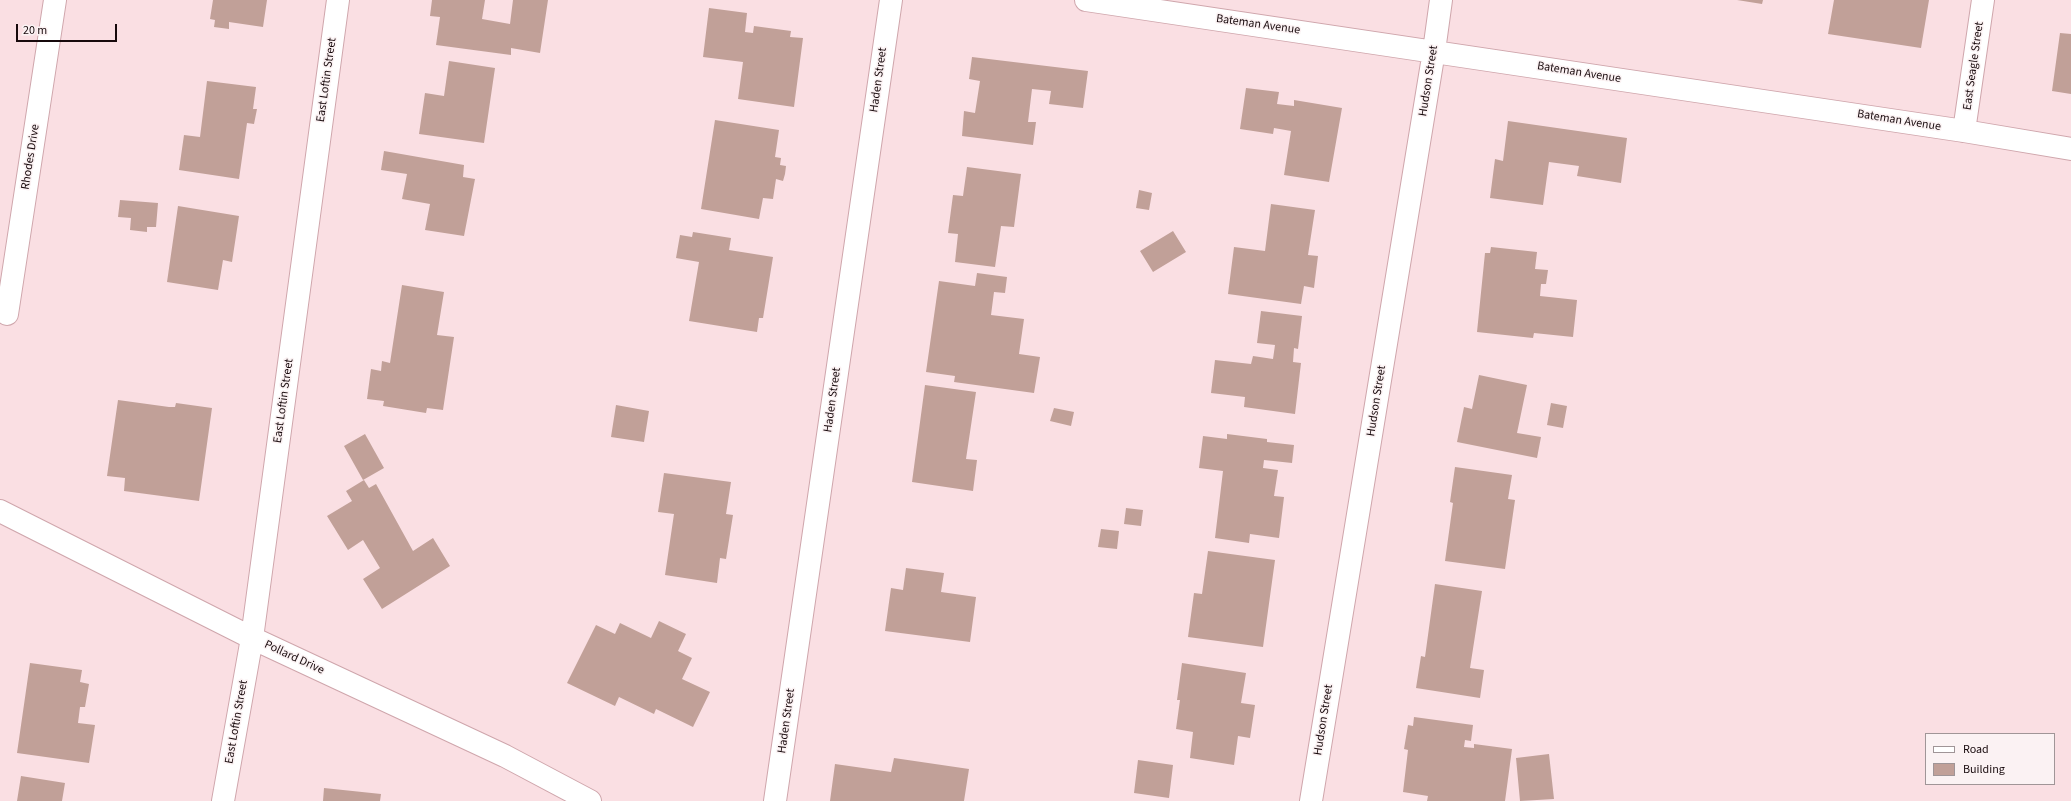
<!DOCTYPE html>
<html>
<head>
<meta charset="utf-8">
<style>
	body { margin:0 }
	#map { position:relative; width:2071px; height:801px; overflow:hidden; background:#fadfe3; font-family:"Source Sans 3",sans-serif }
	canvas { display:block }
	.legend { position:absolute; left:1925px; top:733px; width:130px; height:52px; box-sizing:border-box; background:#fbf2f3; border:1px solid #a09597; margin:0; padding:5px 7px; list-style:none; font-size:12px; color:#17090c }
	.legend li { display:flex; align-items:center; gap:8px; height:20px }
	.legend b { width:20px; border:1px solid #a09597 }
	.scale { position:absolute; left:16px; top:24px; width:101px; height:18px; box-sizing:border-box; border:2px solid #17090c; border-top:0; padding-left:5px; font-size:12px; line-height:14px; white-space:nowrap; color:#17090c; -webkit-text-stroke:3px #fbf2f3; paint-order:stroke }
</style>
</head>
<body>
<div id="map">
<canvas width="2071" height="801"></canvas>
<ul class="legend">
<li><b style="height:5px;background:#fff"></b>Road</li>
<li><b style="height:11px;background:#c1a098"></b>Building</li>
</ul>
<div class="scale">20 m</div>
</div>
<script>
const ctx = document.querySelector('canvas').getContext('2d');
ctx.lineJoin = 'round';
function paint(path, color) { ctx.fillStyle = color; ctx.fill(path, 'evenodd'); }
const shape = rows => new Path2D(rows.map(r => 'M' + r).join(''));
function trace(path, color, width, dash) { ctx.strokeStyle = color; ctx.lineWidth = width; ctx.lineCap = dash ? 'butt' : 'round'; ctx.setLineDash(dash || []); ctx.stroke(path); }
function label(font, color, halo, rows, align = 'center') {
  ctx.font = font + ' "Source Sans 3",sans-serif'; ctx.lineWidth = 3; ctx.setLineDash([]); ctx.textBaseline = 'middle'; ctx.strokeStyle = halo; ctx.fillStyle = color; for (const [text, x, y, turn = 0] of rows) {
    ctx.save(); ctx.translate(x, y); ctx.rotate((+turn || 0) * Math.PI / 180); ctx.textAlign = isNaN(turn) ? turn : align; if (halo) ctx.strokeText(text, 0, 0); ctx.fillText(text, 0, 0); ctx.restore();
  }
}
paint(shape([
	[213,0,267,0,263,27,229,22,229,29,214,27,215,20,210,19],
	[432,0,485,0,482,19,510,24,513,0,548,0,540,53,511,48,511,55,436,45,440,17,430,16],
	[1737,0,1763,0,1762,4],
	[1834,0,1929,0,1921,48,1828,34],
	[709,8,747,13,745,32,753,33,754,26,791,31,790,37,803,38,794,107,738,99,743,62,703,57],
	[2060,33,2071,34,2071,94,2052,91],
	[972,57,1088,71,1083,108,1049,104,1051,91,1032,89,1028,122,1036,122,1033,145,962,136,964,111,975,113,980,81,969,79],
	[449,61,495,68,484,143,419,134,425,93,444,96],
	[207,81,256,87,253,109,257,109,254,124,247,123,239,179,179,170,184,135,200,137],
	[1246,88,1279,92,1277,104,1294,106,1294,100,1342,108,1329,182,1284,175,1291,131,1274,128,1273,134,1240,129],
	[715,120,779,130,775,157,781,158,780,165,786,166,785,174,783,181,776,179,773,199,763,198,759,219,701,209],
	[1508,121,1627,138,1621,183,1577,176,1579,166,1549,162,1543,205,1490,198,1495,159,1503,161],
	[384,151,464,165,463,177,475,179,464,236,425,230,430,204,402,199,407,174,381,170],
	[967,167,1021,174,1014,227,1001,226,995,267,955,262,958,234,948,233,953,195,963,196],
	[1139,190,1152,193,1149,210,1136,208],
	[120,200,158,203,156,227,147,227,147,232,130,230,131,218,118,217],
	[1271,204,1315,210,1308,255,1318,256,1314,288,1304,286,1301,304,1228,294,1234,247,1265,251],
	[178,206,239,216,232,262,223,260,218,290,167,282],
	[1173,231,1186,252,1153,272,1140,251],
	[693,232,731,238,729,250,773,257,763,318,759,318,757,332,689,321,699,262,676,258,680,235,692,237],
	[1491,247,1537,252,1535,269,1548,270,1546,284,1541,284,1540,296,1577,300,1573,337,1534,333,1533,338,1477,332,1485,253,1490,253],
	[977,273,1007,277,1005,293,994,292,991,315,1024,319,1019,354,1040,357,1034,393,954,382,955,376,926,372,939,281,975,286],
	[402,285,444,292,437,335,454,337,443,410,427,408,426,413,383,406,384,401,367,399,371,369,381,371,382,361,390,363],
	[1261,311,1302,316,1298,349,1294,348,1293,362,1301,363,1295,414,1244,407,1245,397,1211,393,1215,360,1251,364,1253,356,1273,359,1275,345,1257,343],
	[1479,375,1527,385,1517,433,1541,437,1537,458,1457,442,1464,407,1472,409],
	[925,385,976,392,966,459,977,460,973,491,912,482],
	[118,400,169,407,175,407,176,403,212,408,199,501,124,491,125,478,107,476],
	[1551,403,1567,406,1563,428,1547,425],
	[616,405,649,411,644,442,611,437],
	[1054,408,1074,412,1071,426,1050,421],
	[365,434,384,468,363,480,344,446],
	[1227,434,1267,439,1267,442,1294,445,1292,463,1264,460,1263,468,1278,470,1274,496,1284,497,1279,538,1250,534,1249,543,1215,538,1223,471,1199,468,1203,436,1227,439],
	[1455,467,1512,475,1508,499,1515,500,1505,569,1445,561,1453,503,1450,502],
	[664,473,731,482,726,514,733,515,726,559,720,558,717,583,665,575,674,514,658,512],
	[364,480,369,488,376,484,413,551,433,538,450,566,382,609,363,579,380,568,363,540,348,550,327,516,352,501,346,491],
	[1126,508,1143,510,1141,526,1124,524],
	[1101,529,1119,531,1117,549,1098,547],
	[1208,551,1275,560,1263,647,1188,637,1194,593,1202,594],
	[906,568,944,573,941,592,976,597,970,642,885,631,891,588,903,590],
	[1435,584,1482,591,1470,668,1484,670,1480,698,1416,688,1421,656,1425,657],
	[659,621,686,634,678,651,692,658,682,679,710,692,693,727,656,709,654,714,619,697,615,706,567,683,596,625,615,634,620,623,651,638],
	[30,663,82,670,80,682,89,684,85,707,80,707,78,723,95,725,89,763,17,753],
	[1182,663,1246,673,1241,703,1255,705,1250,738,1238,736,1234,765,1190,758,1193,732,1176,729,1180,700,1177,700],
	[1414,717,1473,725,1471,741,1465,740,1464,747,1474,748,1474,744,1512,749,1505,801,1427,801,1428,796,1403,792,1408,750,1404,749,1408,725,1413,726],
	[1549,754,1554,799,1520,801,1516,758],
	[894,758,969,769,964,801,830,801,835,764,891,772],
	[1138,760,1173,765,1169,798,1134,793],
	[21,776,65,783,62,801,17,801],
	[324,788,381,794,380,801,323,801]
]), '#c1a098');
const street = shape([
	[1086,0,1964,131,2071,149],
	[1964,131,1983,0],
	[7,314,55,0],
	[0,511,252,638,505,756,590,801],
	[223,801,252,638,338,0],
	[775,801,891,0],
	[1311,801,1434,51,1441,0]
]);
trace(street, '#cfa6ac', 24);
trace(street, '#fff', 22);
label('12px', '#17090c', '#fbf2f3', [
	["Bateman Avenue",1258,25,8],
	["East Seagle Street",1974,66,-82],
	["Bateman Avenue",1579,73,9],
	["East Loftin Street",327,80,-82],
	["Haden Street",879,80,-82],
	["Hudson Street",1429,81,-81],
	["Bateman Avenue",1899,121,9],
	["Rhodes Drive",31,157,-81],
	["Haden Street",833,400,-82],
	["East Loftin Street",284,401,-82],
	["Hudson Street",1377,401,-81],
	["Pollard Drive",294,658,25],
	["Hudson Street",1324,720,-81],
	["Haden Street",787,721,-82],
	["East Loftin Street",237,722,-80]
]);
</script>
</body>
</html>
